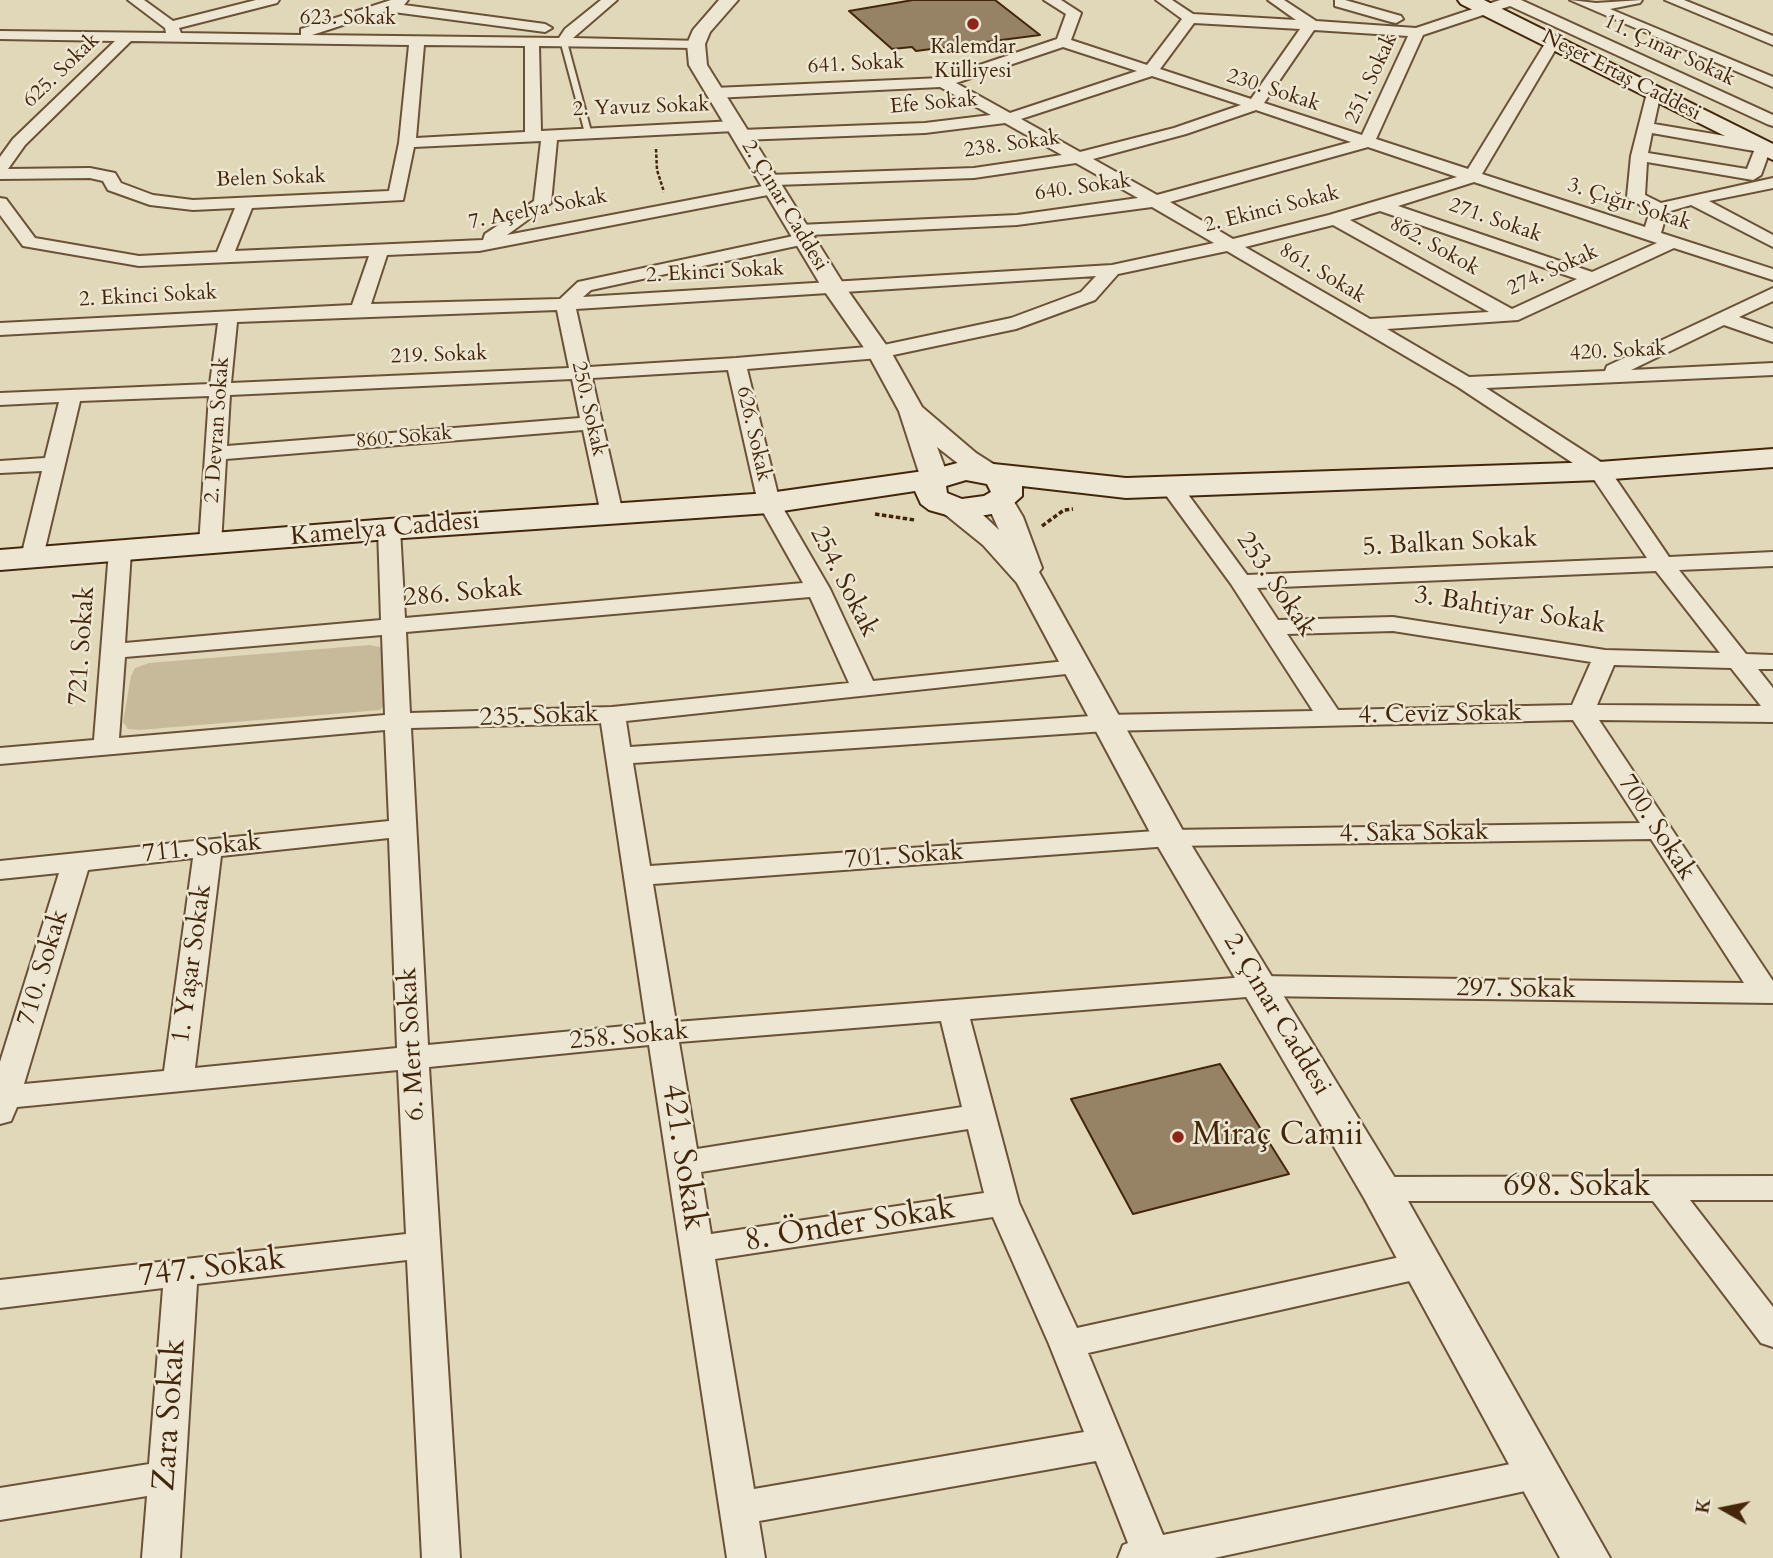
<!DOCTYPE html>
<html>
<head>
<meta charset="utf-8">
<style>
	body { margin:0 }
	#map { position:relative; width:1773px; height:1558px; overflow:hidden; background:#e1d8b9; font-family:Cardo,serif }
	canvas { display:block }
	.north { position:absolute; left:1689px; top:1474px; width:70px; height:70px; -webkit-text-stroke:5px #ece6d2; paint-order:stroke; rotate:279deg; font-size:19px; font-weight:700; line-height:28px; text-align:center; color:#44260b }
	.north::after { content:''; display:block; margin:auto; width:24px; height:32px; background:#44260b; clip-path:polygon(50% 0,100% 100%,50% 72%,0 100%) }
</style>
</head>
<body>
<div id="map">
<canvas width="1773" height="1558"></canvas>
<div class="north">K</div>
</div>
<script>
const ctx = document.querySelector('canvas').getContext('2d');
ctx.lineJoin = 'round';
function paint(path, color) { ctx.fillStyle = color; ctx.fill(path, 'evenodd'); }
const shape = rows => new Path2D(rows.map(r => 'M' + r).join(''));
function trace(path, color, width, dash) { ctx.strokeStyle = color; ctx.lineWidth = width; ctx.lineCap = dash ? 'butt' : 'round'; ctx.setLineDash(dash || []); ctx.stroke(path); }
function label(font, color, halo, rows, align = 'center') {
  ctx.font = font + ' Cardo,serif'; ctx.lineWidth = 5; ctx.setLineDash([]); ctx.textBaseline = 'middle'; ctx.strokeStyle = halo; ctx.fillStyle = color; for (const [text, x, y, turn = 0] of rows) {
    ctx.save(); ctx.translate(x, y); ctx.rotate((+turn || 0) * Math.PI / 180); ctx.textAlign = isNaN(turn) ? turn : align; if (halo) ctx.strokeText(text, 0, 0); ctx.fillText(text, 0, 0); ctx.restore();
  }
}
paint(shape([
	[370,645,384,648,388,700,380,710,139,730,128,729,123,722,131,676,135,668,149,663]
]), '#c6ba9b');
const building = shape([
	[913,0,995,0,1040,35,916,51,912,47,892,49,849,11,913,0],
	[1220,1064,1289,1174,1133,1214,1071,1099,1220,1064]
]);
paint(building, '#968365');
trace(building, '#44260b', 2);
const service = shape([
	[560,40,567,42,592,135,585,133,560,40]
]);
const minor = shape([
	[128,0,144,0,173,21,256,0,279,0,277,3,179,28,181,33,301,35,301,29,391,0,408,0,404,5,545,24,552,28,545,32,386,11,312,35,559,38,565,29,601,0,617,0,573,38,701,41,703,44,701,47,696,48,539,46,541,131,735,121,743,126,735,131,557,140,551,203,507,235,768,185,760,180,768,175,974,168,1062,155,1005,123,925,133,741,140,733,135,741,130,925,123,991,115,940,87,714,98,706,93,714,88,941,78,1057,39,1066,14,1044,0,1061,0,1081,13,1071,40,1147,65,1182,19,1156,0,1172,0,1193,14,1296,20,1268,0,1284,0,1316,21,1416,28,1500,0,1521,0,1773,115,1773,126,1767,124,1510,6,1423,35,1376,139,1468,169,1546,42,1553,38,1560,42,1482,174,1645,227,1650,211,1627,197,1631,156,1648,89,1653,87,1661,92,1654,124,1773,144,1773,154,1769,153,1761,175,1753,180,1647,162,1645,195,1661,203,1773,178,1773,188,1709,201,1773,235,1773,247,1691,205,1667,212,1661,233,1773,269,1773,280,1674,248,1518,320,1387,329,1469,377,1605,371,1607,366,1773,288,1773,301,1739,317,1773,329,1773,342,1724,325,1631,370,1773,363,1773,375,1486,388,1607,466,1669,557,1773,552,1773,566,1679,570,1746,654,1773,655,1773,669,1758,669,1773,688,1773,722,1599,720,1773,981,1773,1003,1259,996,970,1019,1019,1203,1077,1328,1423,1252,1435,1256,1440,1265,1435,1274,1423,1278,1088,1353,1163,1535,1540,1458,1553,1463,1559,1474,1553,1485,1214,1558,1118,1558,1123,1545,1128,1543,1096,1461,759,1521,765,1558,727,1558,649,1045,429,1067,460,1558,422,1558,407,1260,197,1284,180,1558,142,1558,147,1496,0,1520,0,1488,149,1464,163,1288,0,1308,0,1280,406,1234,398,1070,17,1107,11,1121,0,1124,0,1062,59,873,0,879,0,861,389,821,385,730,0,764,0,748,94,740,109,551,112,546,128,546,131,551,125,643,381,620,378,529,381,524,389,522,397,524,400,529,405,618,803,583,758,503,728,370,592,378,623,514,620,519,612,521,604,519,601,514,583,430,226,459,221,545,218,550,210,552,202,550,199,545,209,396,80,401,43,557,40,562,24,562,21,557,42,471,0,473,0,461,45,458,59,402,0,405,0,393,210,384,218,323,0,335,0,323,352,305,369,256,139,266,23,246,0,215,0,198,6,199,35,238,139,256,217,252,235,208,193,210,150,205,108,190,103,181,90,178,0,179,0,157,13,139,115,41,0,39,0,31,166,33,165,28,128,0],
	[1194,23,1300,29,1251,99,1160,69,1194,23],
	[1314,30,1408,36,1362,135,1264,103,1314,30],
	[131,41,409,45,399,143,389,191,193,200,153,195,121,183,115,173,90,168,8,169,25,145,131,41],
	[424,45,525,46,525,132,416,138,424,45],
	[1063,47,1137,71,1010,113,956,83,1063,47],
	[1152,76,1241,105,1174,128,1080,152,1021,119,1152,76],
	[1256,110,1351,142,1157,195,1093,159,1186,134,1256,110],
	[1652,133,1754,151,1747,169,1648,153,1652,133],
	[541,141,534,201,485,234,483,240,235,251,252,208,403,200,414,147,541,141],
	[1368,147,1457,177,1329,215,1233,239,1170,202,1368,147],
	[1076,163,1138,198,1017,215,799,225,790,230,798,235,578,282,560,299,371,304,387,255,479,251,773,194,781,189,776,185,974,178,1076,163],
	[1474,182,1657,243,1592,272,1398,206,1474,182],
	[1152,207,1214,243,1112,265,583,297,591,290,810,243,813,239,809,235,1017,225,1152,207],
	[1380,211,1577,279,1512,309,1350,220,1380,211],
	[1333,225,1489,312,1370,319,1245,247,1333,225],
	[1227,251,1458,387,1591,475,1647,558,1247,575,1179,482,1171,481,1163,482,1160,487,1231,584,1313,711,1106,715,630,747,626,721,1085,672,1088,667,1085,662,1076,660,873,681,830,589,780,503,747,369,879,358,1016,329,1095,300,1118,274,1227,251],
	[1096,276,1081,292,1011,318,879,346,736,358,589,367,576,309,1096,276],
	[557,310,569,368,231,383,237,322,557,310],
	[572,379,580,418,227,446,230,395,572,379],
	[1656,571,1720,653,1605,650,1393,617,1278,620,1257,588,1656,571],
	[810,597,849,683,612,707,410,713,406,632,810,597],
	[1393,631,1591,662,1572,705,1338,710,1287,634,1393,631],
	[382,635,385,715,119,738,125,657,382,635],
	[1614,665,1731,668,1761,706,1597,705,1614,665],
	[1573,720,1640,823,1170,830,650,866,633,763,1106,731,1573,720],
	[601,723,646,1024,428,1045,411,728,601,723],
	[389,838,397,1048,195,1068,221,856,389,838],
	[1651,839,1744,983,1259,976,676,1022,653,884,1170,846,1651,839],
	[193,858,164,1071,24,1084,88,870,193,858],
	[941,1021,962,1107,697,1149,679,1042,941,1021],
	[968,1129,984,1193,711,1234,701,1172,968,1129],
	[993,1217,1049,1344,1084,1432,754,1489,715,1259,993,1217],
	[1335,0,1345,0,1401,16,1403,19,1396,23,1391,22,1335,6,1335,0],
	[1570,0,1596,3,1642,0,1640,3,1610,9,1773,77,1773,87,1570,0],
	[1665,0,1684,0,1773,36,1773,45,1665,0],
	[1773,1176,1773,1200,1690,1200,1773,1307,1773,1347,1761,1343,1653,1201,1380,1201,1368,1198,1364,1189,1368,1180,1380,1177,1773,1176]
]);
const tertiary = shape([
	[719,0,738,0,710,32,705,44,707,65,846,288,891,352,922,407,976,453,998,467,1002,473,998,479,988,481,978,479,937,447,949,479,945,485,935,487,925,485,921,479,899,411,867,352,823,289,689,65,687,44,693,30,719,0],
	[1000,493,1010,495,1023,517,1042,568,1039,572,1187,838,1395,1178,1610,1558,1560,1558,1364,1198,1153,838,1017,583,983,545,936,507,940,501,950,499,960,501,983,515,999,530,986,501,990,495,1000,493]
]);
const secondary = shape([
	[1458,0,1484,0,1773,144,1773,160,1461,4,1458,0],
	[1773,449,1773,467,1599,480,1126,498,1022,486,1022,496,1004,512,961,519,929,510,921,504,915,491,769,513,389,539,0,570,0,550,389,519,769,493,931,470,965,461,1126,478,1599,462,1773,449],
	[966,480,987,484,991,492,984,496,962,499,947,493,946,486,966,480]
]);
trace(service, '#6b5236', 4);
trace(minor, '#6b5236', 4);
trace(tertiary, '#6b5236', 4);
trace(secondary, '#44260b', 4);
trace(shape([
	[656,149,657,170,664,192]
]), '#44260b', 2.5, [3.5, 2]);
trace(shape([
	[875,514,915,520],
	[1042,526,1064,510,1073,509]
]), '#44260b', 3.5, [4.5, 2.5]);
paint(service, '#ece6d2');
paint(minor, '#ece6d2');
paint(tertiary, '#ece6d2');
paint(secondary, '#ece6d2');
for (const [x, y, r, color] of [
	[973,24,7,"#8f2418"],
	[1178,1137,7,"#8f2418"]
]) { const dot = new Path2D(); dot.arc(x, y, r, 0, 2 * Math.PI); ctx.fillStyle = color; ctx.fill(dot); trace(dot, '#ece6d2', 2.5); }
label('21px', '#44260b', '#ece6d2', [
	["623. Sokak",348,19],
	["11. Çınar Sokak",1669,51,25],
	["641. Sokak",856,65,-3],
	["625. Sokak",62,71,-44],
	["Neşet Ertaş Caddesi",1621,76,27],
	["251. Sokak",1372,79,-65],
	["230. Sokak",1273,91,18],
	["Efe Sokak",934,104,-5],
	["2. Yavuz Sokak",641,108,-2],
	["238. Sokak",1012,145,-8],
	["Belen Sokak",271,179,-2],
	["640. Sokak",1083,188,-8],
	["3. Çığır Sokak",1629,205,18],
	["2. Çınar Caddesi",784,206,59],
	["7. Açelya Sokak",538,210,-11],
	["2. Ekinci Sokak",1272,210,-14],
	["271. Sokak",1495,221,19],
	["862. Sokok",1434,247,29],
	["274. Sokak",1553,271,-24],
	["2. Ekinci Sokak",715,273,-3],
	["861. Sokak",1322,274,31],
	["2. Ekinci Sokak",148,297,-3],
	["420. Sokak",1618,352,-3],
	["219. Sokak",439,356,-2],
	["250. Sokak",588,409,77],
	["2. Devran Sokak",218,430,-86],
	["626. Sokak",753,434,77],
	["860. Sokak",404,438,-5]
]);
label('21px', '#44260b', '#ece6d2', [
	["Kalemdar",973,48],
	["Külliyesi",973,72]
]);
label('26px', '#44260b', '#ece6d2', [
	["Kamelya Caddesi",385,530,-5],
	["5. Balkan Sokak",1450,544,-3],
	["254. Sokak",843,582,63],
	["253. Sokak",1275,585,56],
	["286. Sokak",463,594,-5],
	["3. Bahtiyar Sokak",1510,611,9],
	["721. Sokak",83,646,-86],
	["4. Ceviz Sokak",1440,715,-1],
	["235. Sokak",539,717,-2],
	["700. Sokak",1656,828,57],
	["4. Saka Sokak",1414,834,-1],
	["711. Sokak",202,849,-6],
	["701. Sokak",904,857,-4],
	["1. Yaşar Sokak",193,964,-82],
	["710. Sokak",44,968,-73],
	["297. Sokak",1516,990,1],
	["2. Çınar Caddesi",1276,1015,59],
	["258. Sokak",629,1037,-5],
	["6. Mert Sokak",413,1044,-93]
]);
label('32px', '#44260b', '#ece6d2', [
	["Miraç Camii",1192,1137]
], 'left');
label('32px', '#44260b', '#ece6d2', [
	["421. Sokak",682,1157,81],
	["698. Sokak",1577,1188],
	["8. Önder Sokak",850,1226,-9],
	["747. Sokak",212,1269,-7],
	["Zara Sokak",171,1415,-86]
]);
</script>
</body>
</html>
